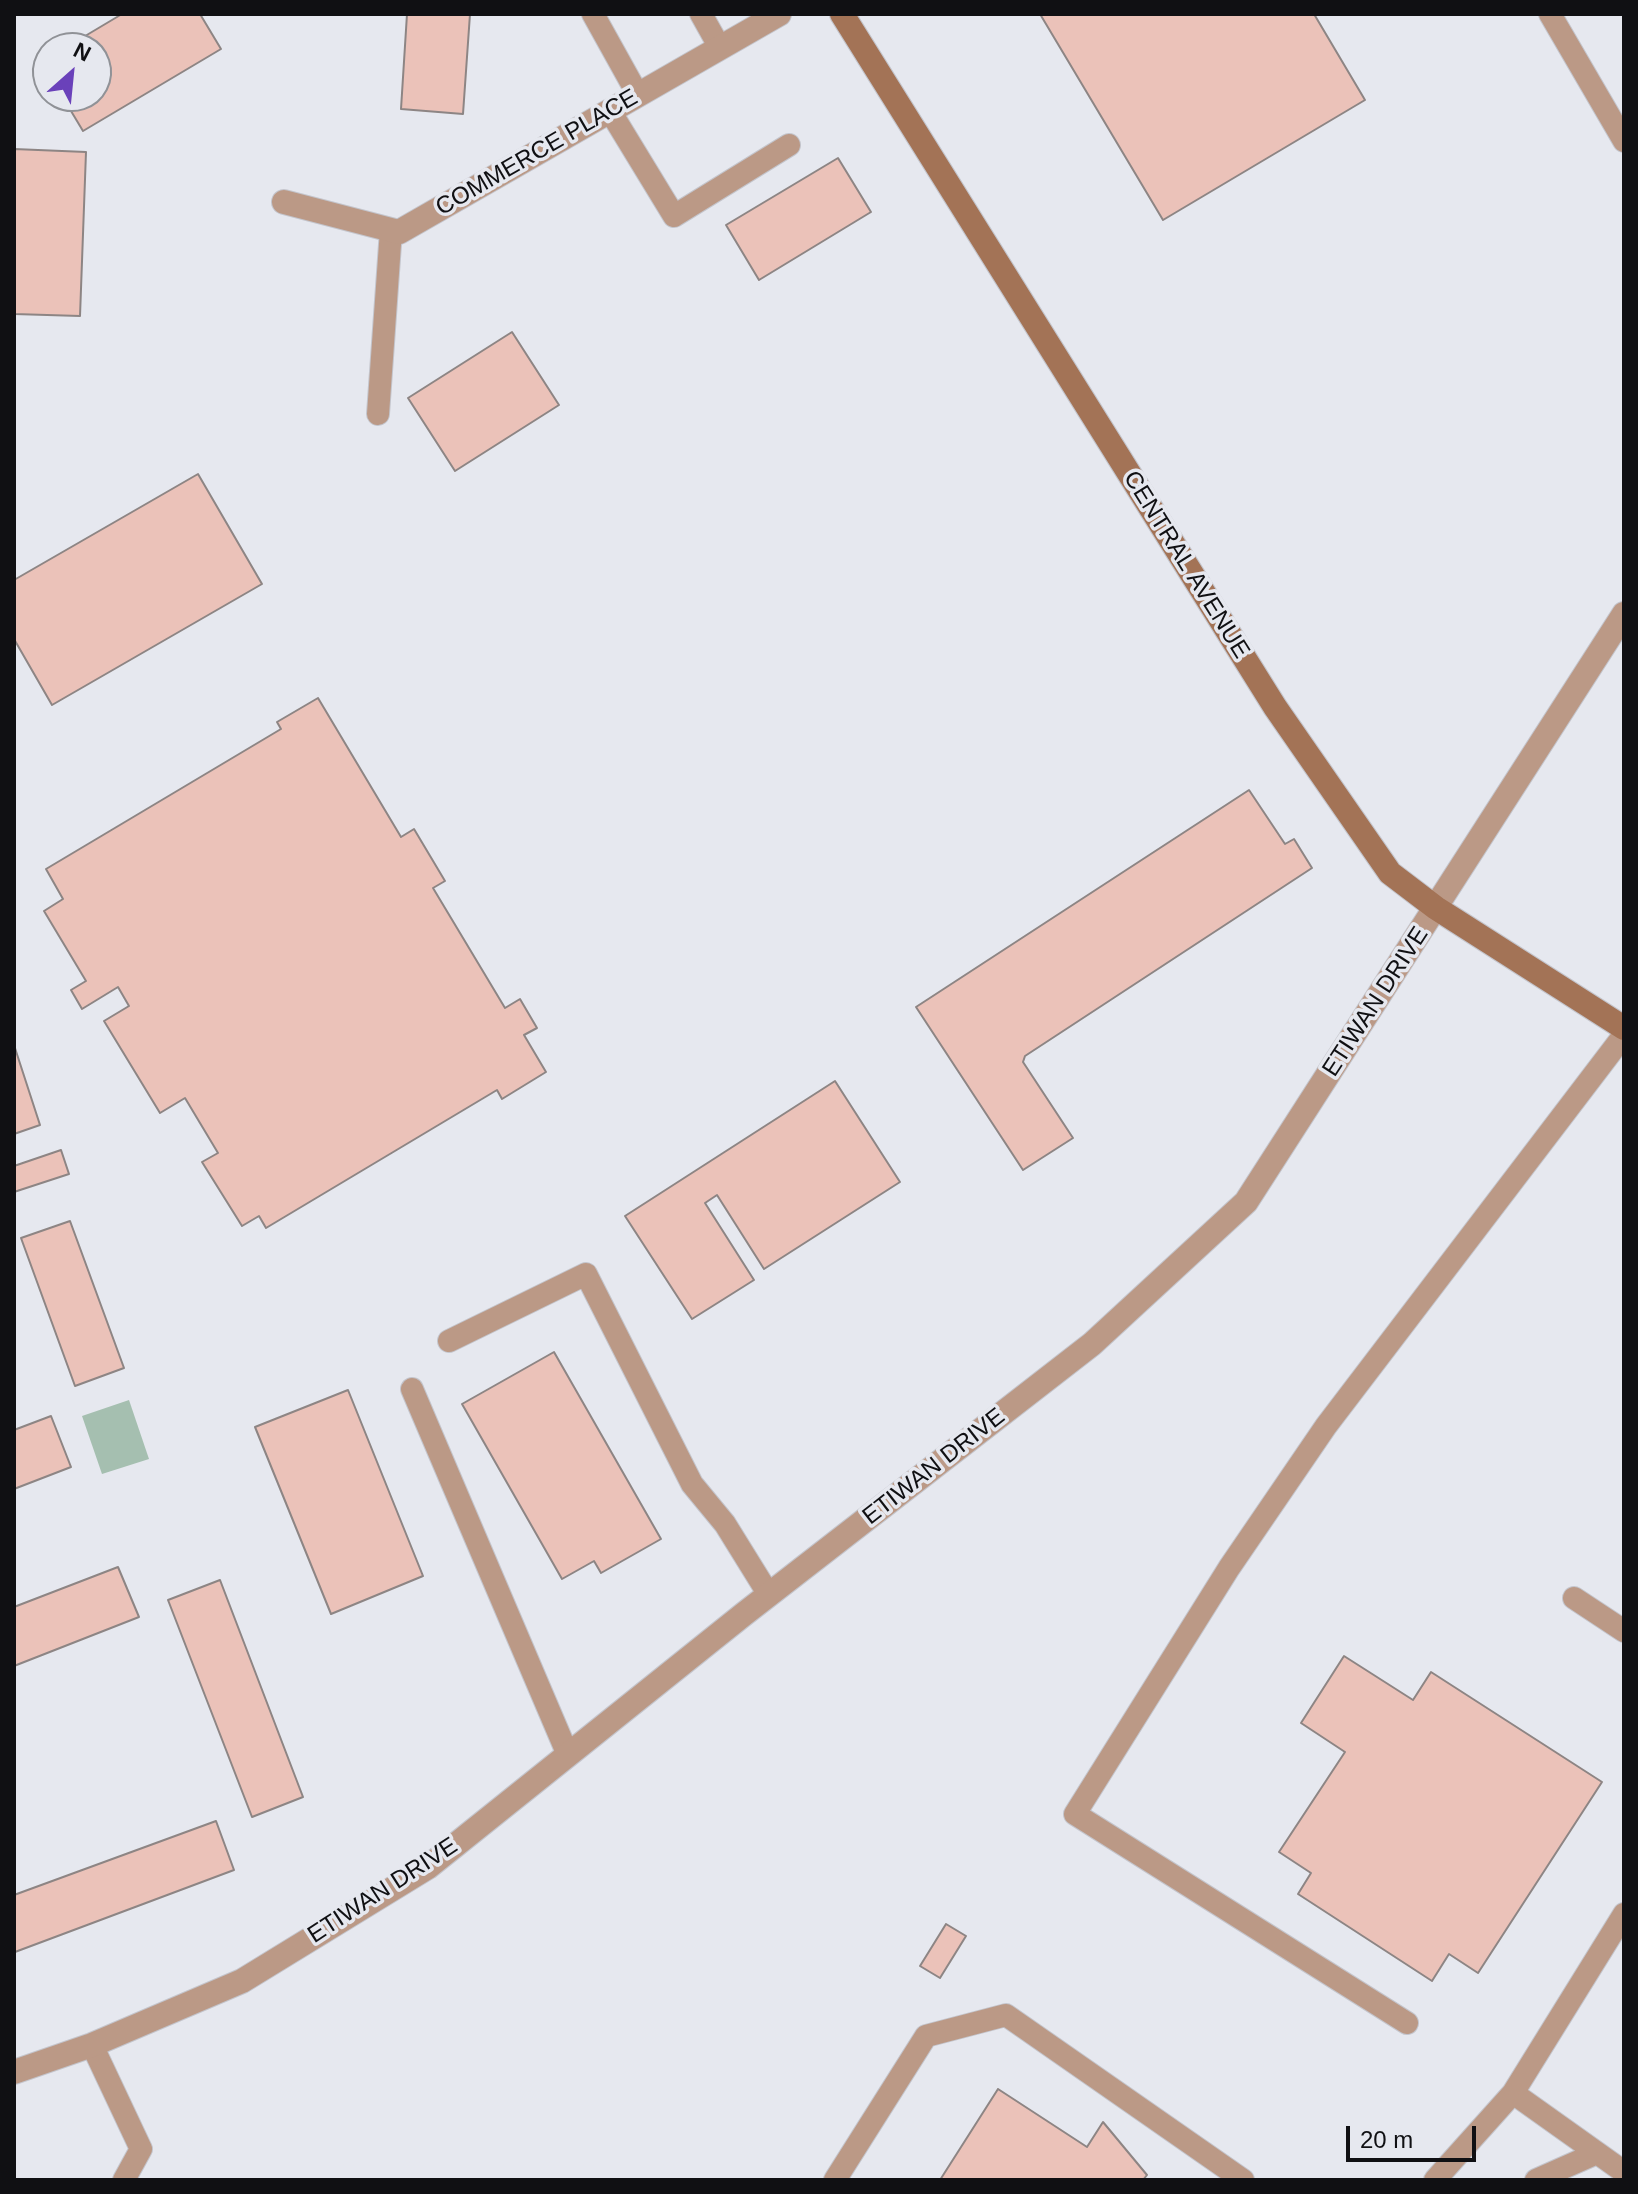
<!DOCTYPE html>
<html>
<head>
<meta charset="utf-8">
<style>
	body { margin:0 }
	#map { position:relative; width:1638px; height:2194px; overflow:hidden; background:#e6e8ef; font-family:Arial,sans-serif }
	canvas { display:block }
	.frame { position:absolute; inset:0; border:16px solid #101013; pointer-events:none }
	.north { position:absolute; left:32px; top:32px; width:80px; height:80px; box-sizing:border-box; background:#e6e8ef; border:2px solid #909297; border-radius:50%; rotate:27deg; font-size:22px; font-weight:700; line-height:32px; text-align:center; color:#101013 }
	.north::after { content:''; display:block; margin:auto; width:28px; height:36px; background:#6a41ba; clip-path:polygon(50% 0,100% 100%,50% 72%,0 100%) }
	.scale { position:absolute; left:1346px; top:2126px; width:130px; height:36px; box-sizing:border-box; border:4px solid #101013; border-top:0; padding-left:10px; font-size:24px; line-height:28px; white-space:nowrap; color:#101013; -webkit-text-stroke:6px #e6e8ef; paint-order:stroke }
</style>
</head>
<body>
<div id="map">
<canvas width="1638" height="2194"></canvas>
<div class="frame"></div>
<div class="north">N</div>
<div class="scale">20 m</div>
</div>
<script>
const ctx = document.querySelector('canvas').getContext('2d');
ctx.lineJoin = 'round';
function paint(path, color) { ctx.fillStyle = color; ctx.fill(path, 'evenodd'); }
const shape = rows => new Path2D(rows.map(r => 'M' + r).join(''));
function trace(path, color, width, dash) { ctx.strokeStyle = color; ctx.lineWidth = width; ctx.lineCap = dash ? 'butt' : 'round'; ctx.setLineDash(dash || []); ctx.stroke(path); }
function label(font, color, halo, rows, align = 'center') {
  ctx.font = font + ' Arial,sans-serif'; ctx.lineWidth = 7; ctx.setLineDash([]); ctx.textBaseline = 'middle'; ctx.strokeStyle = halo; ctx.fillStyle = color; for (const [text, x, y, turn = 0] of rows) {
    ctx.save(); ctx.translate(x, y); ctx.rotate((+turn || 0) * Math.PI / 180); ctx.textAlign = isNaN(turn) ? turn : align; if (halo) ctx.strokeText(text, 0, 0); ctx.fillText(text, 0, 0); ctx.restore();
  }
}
paint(shape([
	[129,1400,149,1459,102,1474,82,1416]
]), '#a5bfb0');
const building = shape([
	[122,14,200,14,221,49,83,131,62,96,96,96,96,48,65,48,122,14],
	[407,14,470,14,463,114,401,109,407,14],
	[1040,14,1314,14,1365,100,1163,220,1040,14],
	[14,149,86,152,80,316,14,314,14,149],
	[838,158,871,212,759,280,726,225,838,158],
	[512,332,559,405,455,471,408,398,512,332],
	[198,474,262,584,52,705,14,639,14,580,198,474],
	[318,698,401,837,414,829,445,881,433,888,505,1008,520,999,537,1028,524,1035,546,1072,502,1099,497,1090,266,1228,259,1216,242,1226,202,1162,218,1153,185,1098,160,1113,104,1021,129,1006,118,987,82,1009,71,990,86,981,44,911,63,899,46,869,281,729,277,722,318,698],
	[1249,790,1285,844,1294,839,1312,868,1025,1056,1023,1062,1073,1138,1023,1170,916,1007,1249,790],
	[14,1045,40,1125,14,1134,14,1045],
	[835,1081,900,1182,764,1269,717,1195,705,1203,754,1280,692,1319,625,1216,835,1081],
	[61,1150,69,1174,14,1192,14,1166,61,1150],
	[70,1221,124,1368,75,1386,21,1238,70,1221],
	[554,1352,661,1539,601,1573,594,1561,562,1579,462,1404,554,1352],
	[348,1390,423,1576,331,1614,255,1427,348,1390],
	[51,1416,71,1467,14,1489,14,1430,51,1416],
	[118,1567,139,1617,14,1666,14,1607,118,1567],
	[220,1580,303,1797,252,1817,168,1600,220,1580],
	[1344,1656,1413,1700,1431,1672,1602,1782,1478,1973,1449,1954,1432,1981,1298,1894,1311,1873,1279,1852,1345,1752,1301,1723,1344,1656],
	[216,1821,234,1870,15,1952,14,1895,216,1821],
	[946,1924,966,1936,940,1978,920,1966,946,1924],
	[998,2089,1087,2147,1103,2122,1147,2175,1143,2180,940,2180,998,2089]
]);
paint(building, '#ebc2b9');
trace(building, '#8d8584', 2);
const lane = shape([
	[593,14,638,95],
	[701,14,720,48],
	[1550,14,1624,141],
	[610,111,674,216,789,145],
	[378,414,391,230],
	[449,1341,586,1274,692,1484,725,1524,769,1595],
	[412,1389,568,1755],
	[1574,1598,1624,1631],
	[1624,1914,1513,2093,1624,2172],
	[1407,2023,1075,1814,1229,1568,1326,1426,1624,1035],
	[92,2045,141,2149,124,2180],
	[835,2180,926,2036,1006,2015,1243,2180],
	[1435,2180,1513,2093],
	[1536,2180,1597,2153]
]);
const street = shape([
	[284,202,399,232,779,14],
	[14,2072,92,2045,242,1981,428,1867,744,1614,1092,1344,1246,1202,1624,614]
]);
const secondary = shape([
	[842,14,1275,707,1390,873,1436,908,1624,1028]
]);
trace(lane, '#c4c5cc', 24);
trace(street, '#c4c5cc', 26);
trace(secondary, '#c4c5cc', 26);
trace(lane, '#bb9986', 22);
trace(street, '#bb9986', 24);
trace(secondary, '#a37356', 24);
label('24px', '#101013', '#e6e8ef', [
	["COMMERCE PLACE",537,153,-30],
	["CENTRAL AVENUE",1186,565,58],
	["ETIWAN DRIVE",1376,1002,-57],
	["ETIWAN DRIVE",934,1467,-38],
	["ETIWAN DRIVE",383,1891,-33]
]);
</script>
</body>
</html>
